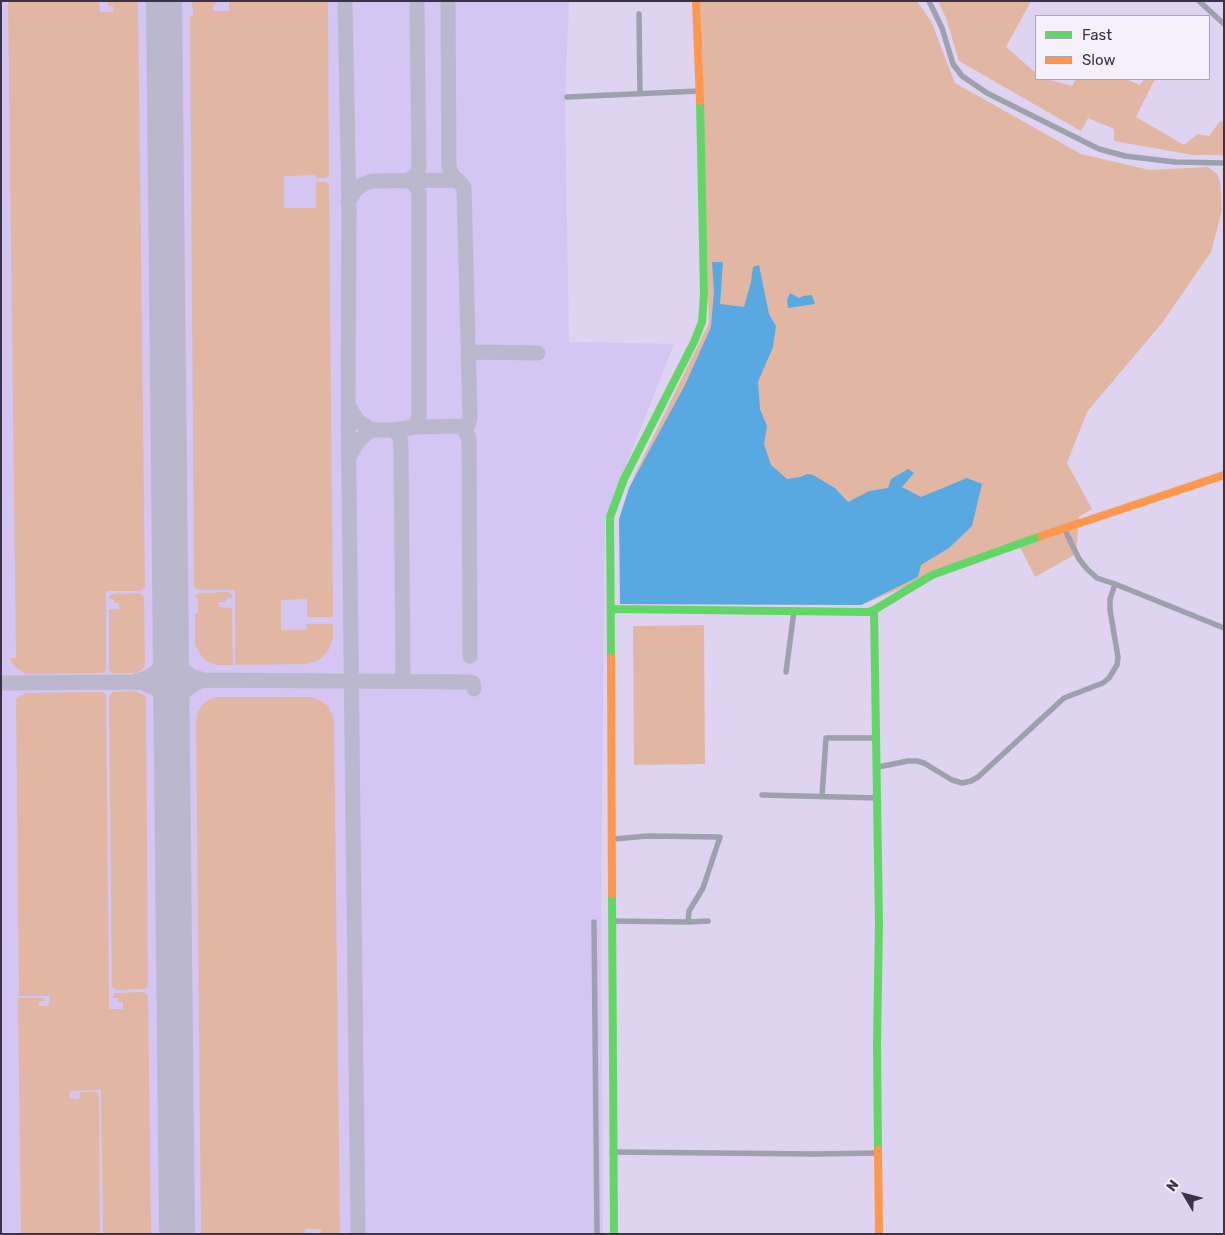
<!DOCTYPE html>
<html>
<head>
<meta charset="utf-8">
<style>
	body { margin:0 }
	#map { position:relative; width:1225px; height:1235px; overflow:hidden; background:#ded3f0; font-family:Rubik,sans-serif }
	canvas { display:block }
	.frame { position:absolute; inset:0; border:2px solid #3a3247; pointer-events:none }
	.legend { position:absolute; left:1035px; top:15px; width:175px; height:65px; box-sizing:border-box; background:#f4f1fc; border:1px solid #aaa5b4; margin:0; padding:6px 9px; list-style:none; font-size:15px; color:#3a3247 }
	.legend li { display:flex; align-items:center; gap:10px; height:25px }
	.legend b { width:25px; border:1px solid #aaa5b4 }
	.north { position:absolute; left:1160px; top:1170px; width:50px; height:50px; -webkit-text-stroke:4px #f4f1fc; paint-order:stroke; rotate:307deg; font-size:14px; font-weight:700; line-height:20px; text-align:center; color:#3a3247 }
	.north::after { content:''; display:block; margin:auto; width:18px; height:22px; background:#3a3247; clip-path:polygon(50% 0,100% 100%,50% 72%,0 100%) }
</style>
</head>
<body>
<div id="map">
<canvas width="1225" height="1235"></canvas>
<div class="frame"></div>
<ul class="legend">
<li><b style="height:6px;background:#63d668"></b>Fast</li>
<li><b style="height:6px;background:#ff974d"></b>Slow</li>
</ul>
<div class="north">N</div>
</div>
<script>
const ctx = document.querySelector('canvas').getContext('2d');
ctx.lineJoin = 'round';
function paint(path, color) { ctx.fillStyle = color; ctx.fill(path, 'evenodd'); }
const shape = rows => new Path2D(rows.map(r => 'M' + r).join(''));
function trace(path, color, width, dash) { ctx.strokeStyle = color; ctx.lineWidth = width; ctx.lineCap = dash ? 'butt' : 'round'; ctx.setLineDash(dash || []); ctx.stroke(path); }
paint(shape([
	[1,1,569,1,565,103,569,342,674,344,605,518,601,907,603,1234,1,1234]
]), '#d5c5f2');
paint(shape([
	[8,1,99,1,100,12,113,12,113,6,108,6,108,2,103,1,138,1,145,587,140,591,106,591,106,667,105,671,102,673,26,674,16,668,10,660,10,658,16,658],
	[192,1,216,1,216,5,213,5,213,11,229,11,229,1,328,1,329,176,325,178,316,178,316,175,284,176,284,208,316,208,316,182,326,182,329,185,333,617,307,617,307,599,281,600,281,630,306,630,307,624,333,624,333,638,328,651,319,660,307,664,235,665,235,592,233,590,199,590,194,587,190,17,193,16],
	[700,1,917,1,931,21,955,83,1081,154,1149,170,1208,167,1217,174,1220,181,1222,210,1211,252,1162,323,1087,412,1067,463,1092,509,1079,517,1076,554,1035,577,1017,541,861,605,620,604,625,508,635,474,709,323],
	[938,1,1031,1,1006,47,1036,73,1036,79,1047,79,1072,86,1076,79,1126,79,1140,85,1144,79,1155,79,1136,117,1184,145,1198,134,1209,136,1220,121,1224,122,1224,155,1193,155,1114,141,1114,129,1088,118,1081,131,959,61,946,18],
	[228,592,232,595,232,598,226,598,226,602,219,602,219,607,232,608,233,665,216,665,208,662,202,657,195,645,195,613,198,613,198,598,194,597,199,593],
	[140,593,144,597,145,665,142,670,136,673,112,673,109,669,109,609,119,609,119,603,114,603,114,599,109,599,109,596,113,594],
	[704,625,705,764,634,765,633,626],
	[136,691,146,697,148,987,144,989,117,990,112,987,109,697,112,692],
	[104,692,106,696,109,1009,123,1009,123,1002,118,1002,118,998,112,998,115,993,143,992,148,995,151,1234,103,1234,101,1090,70,1091,69,1098,79,1099,80,1092,97,1092,99,1095,100,1234,21,1234,18,998,43,998,46,1001,39,1001,39,1006,48,1006,50,998,50,996,19,996,16,698,26,693],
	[216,697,311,697,320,700,328,706,334,720,340,1234,321,1234,321,1229,305,1229,305,1234,201,1234,196,722,198,711,202,705,208,700]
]), '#e1b7a4');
paint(shape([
	[712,262,723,262,720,304,744,307,751,282,753,267,759,265,769,314,776,326,773,347,758,382,760,409,767,426,764,444,771,465,787,479,800,477,807,474,813,475,835,488,848,502,869,491,888,488,891,479,908,469,914,473,902,487,921,497,967,478,982,484,972,526,949,548,921,565,918,577,861,605,620,604,619,519,629,488,685,385,711,327,714,291],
	[790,293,799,298,803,296,812,295,815,304,788,308,787,300]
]), '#58a9e1');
trace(shape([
	[345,1,349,209,348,404,358,1234],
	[448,1,449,167,453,176,459,181],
	[348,202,357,188,364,184,372,181,457,180,464,187,470,419,468,425,462,426],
	[468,356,473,352,538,353],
	[349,407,358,421,371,430,358,441,350,455],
	[414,427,419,417,419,192,415,185,409,180,416,175,419,168,417,1],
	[371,430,393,430,414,427,462,426,469,438,470,656],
	[393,430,400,436,401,448,403,672,402,677,396,682],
	[171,650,174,659,184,671,193,677,204,680,470,682,473,683,474,689],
	[136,681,147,678,156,672,164,664,171,650],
	[1,683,141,682,155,688,163,696,168,705,171,721],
	[171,717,174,704,180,695,194,684,204,680]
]), '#bbb7cc', 15);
trace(shape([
	[164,1,177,1234]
]), '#bbb7cc', 36);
trace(shape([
	[929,1,942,28,953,64,962,76,987,93,1099,149,1125,156,1175,162,1224,163],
	[1199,1,1224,24],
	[639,14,640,94],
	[567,97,699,91],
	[1064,528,1079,559,1087,569,1097,578,1115,584,1224,628],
	[786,672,794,611],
	[878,767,908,761,917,761,924,763,952,780,962,783,971,781,978,777,1064,698,1103,683,1109,678,1117,665,1118,657,1110,610,1110,599,1115,584],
	[762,795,878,798],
	[822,796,826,738,877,738],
	[611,921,688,922,689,911,703,888,720,837,648,836,613,839],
	[594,922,597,1234],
	[688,922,708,921],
	[612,1152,815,1154,878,1153]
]), '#9da1ad', 5.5);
trace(shape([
	[612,609,868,612,874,610,932,575,1041,536],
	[874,610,879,923,877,1043,878,1150],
	[611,658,610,517,624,479,694,342,702,322,704,294,700,101],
	[612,894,614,1234]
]), '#63d668', 8);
trace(shape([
	[696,1,700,101],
	[1041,536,1224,475],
	[611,658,612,894],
	[878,1150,879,1234]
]), '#ff974d', 8);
</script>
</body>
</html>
